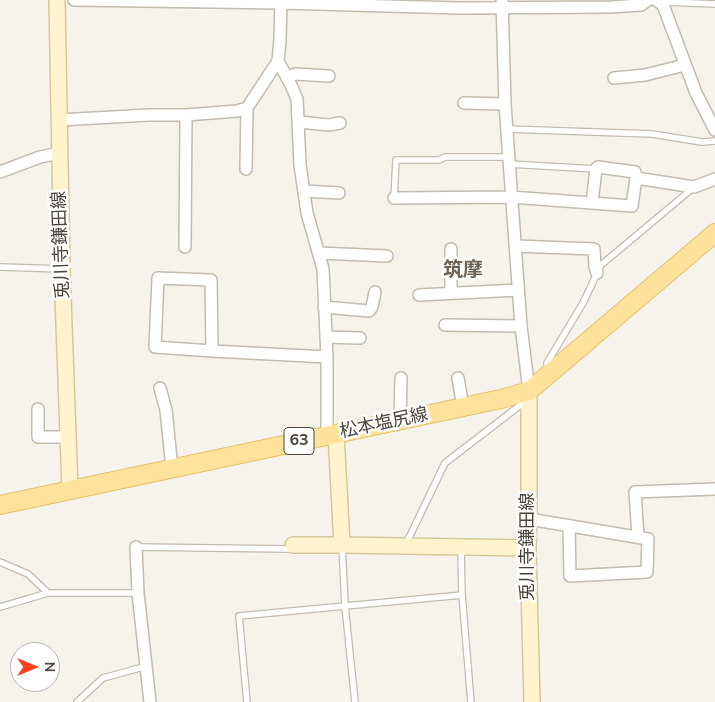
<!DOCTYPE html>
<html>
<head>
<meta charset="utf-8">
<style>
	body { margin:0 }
	#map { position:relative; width:715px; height:702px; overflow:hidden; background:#f6f3ec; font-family:"Nunito Sans",sans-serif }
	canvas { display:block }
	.north { position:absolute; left:10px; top:642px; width:50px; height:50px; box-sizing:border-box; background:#fff; border:1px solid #b7b4b0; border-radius:50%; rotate:90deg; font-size:14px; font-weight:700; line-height:20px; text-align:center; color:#4b4439 }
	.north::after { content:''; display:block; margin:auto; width:18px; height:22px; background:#fc3f1d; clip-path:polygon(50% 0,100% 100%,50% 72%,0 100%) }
</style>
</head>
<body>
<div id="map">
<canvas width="715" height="702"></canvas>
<div class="north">N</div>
</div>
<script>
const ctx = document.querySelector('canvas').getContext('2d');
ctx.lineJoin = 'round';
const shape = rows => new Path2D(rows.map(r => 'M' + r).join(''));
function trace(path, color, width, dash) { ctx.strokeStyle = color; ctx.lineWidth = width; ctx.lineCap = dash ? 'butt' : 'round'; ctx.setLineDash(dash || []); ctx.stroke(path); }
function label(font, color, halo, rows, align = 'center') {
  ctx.font = font + ' "Nunito Sans","Noto Sans JP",sans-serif'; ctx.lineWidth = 5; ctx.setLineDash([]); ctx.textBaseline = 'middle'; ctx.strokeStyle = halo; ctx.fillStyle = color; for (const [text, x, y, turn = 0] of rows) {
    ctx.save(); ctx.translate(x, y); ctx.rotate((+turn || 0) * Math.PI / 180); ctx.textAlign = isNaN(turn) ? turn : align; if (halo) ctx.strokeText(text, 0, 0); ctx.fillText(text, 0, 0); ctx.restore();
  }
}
const lane = shape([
	[662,3,666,2,715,4],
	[507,129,652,134,702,142,715,141],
	[509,164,596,169],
	[394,198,396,160,439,160,445,157,509,157],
	[0,267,62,269],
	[548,372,547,363,583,303,601,265,693,188],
	[406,544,445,463,527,400],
	[342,545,345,606,355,702],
	[136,547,288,549,293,545],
	[461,549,462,595,471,702],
	[0,562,28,574,48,593,138,593],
	[0,607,48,593],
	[77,702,103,678,147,666],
	[247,702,239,616,462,595]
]);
const street = shape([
	[74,0,281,3,458,8,611,7,641,5,648,0],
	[502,0,505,104,521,326,529,391],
	[656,0,663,5,696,93,715,130],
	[278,61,291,85,297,99,300,165,307,213,323,269,327,357,327,436],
	[287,78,295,74,329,76],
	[614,78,645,75,685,65],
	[464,103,505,104],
	[59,120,149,115,186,115,237,111,247,108,278,61,280,40,281,0],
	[299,122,329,125,340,123],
	[246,169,247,108],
	[0,172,40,157,59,153],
	[304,191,339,193],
	[394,198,511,197,632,206,636,178,694,187,715,179],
	[592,203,596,169,598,167,635,172,636,178],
	[515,246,594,249,595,267,597,273],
	[185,247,186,115],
	[319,253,387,256],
	[451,293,451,249],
	[419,295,518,290],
	[324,307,369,311,372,307,375,292],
	[445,325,521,326],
	[326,337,360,338],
	[212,351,211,280,158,278,155,347,212,351,327,357],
	[458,378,463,407],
	[160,388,166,410,172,469],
	[38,409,38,437,68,437],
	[400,420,401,378],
	[529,519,648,539,647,572,570,576,569,526],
	[638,536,635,492,715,489],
	[136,547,138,593,150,702]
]);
const secondary = shape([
	[57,0,62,269,70,490],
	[529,391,529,519,528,548,532,702],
	[293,545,342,545,336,434],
	[342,545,528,548]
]);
const primary = shape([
	[0,505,501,399,529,391,715,233]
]);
trace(lane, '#c2bbae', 8);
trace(street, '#c2bbae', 14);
trace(secondary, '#d6c79b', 18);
trace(primary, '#e6c16a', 20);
trace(lane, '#fff', 5.5);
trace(street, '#fff', 11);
trace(secondary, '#fff3cd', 15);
trace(primary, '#ffe39c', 18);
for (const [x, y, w] of [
	[299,441,30]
]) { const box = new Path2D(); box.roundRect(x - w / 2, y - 13.5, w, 27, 4); ctx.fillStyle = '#fff'; ctx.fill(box); trace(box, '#4b4439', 1); }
label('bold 16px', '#4b4439', null, [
	["63",299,441]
]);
label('18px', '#4b4439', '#fff', [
	["兎川寺鎌田線",62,245,-92],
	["松本塩尻線",384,424,-12],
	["兎川寺鎌田線",529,547,-90]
]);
label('bold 20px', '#6e6250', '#fff', [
	["筑摩",463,271]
]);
</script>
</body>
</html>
